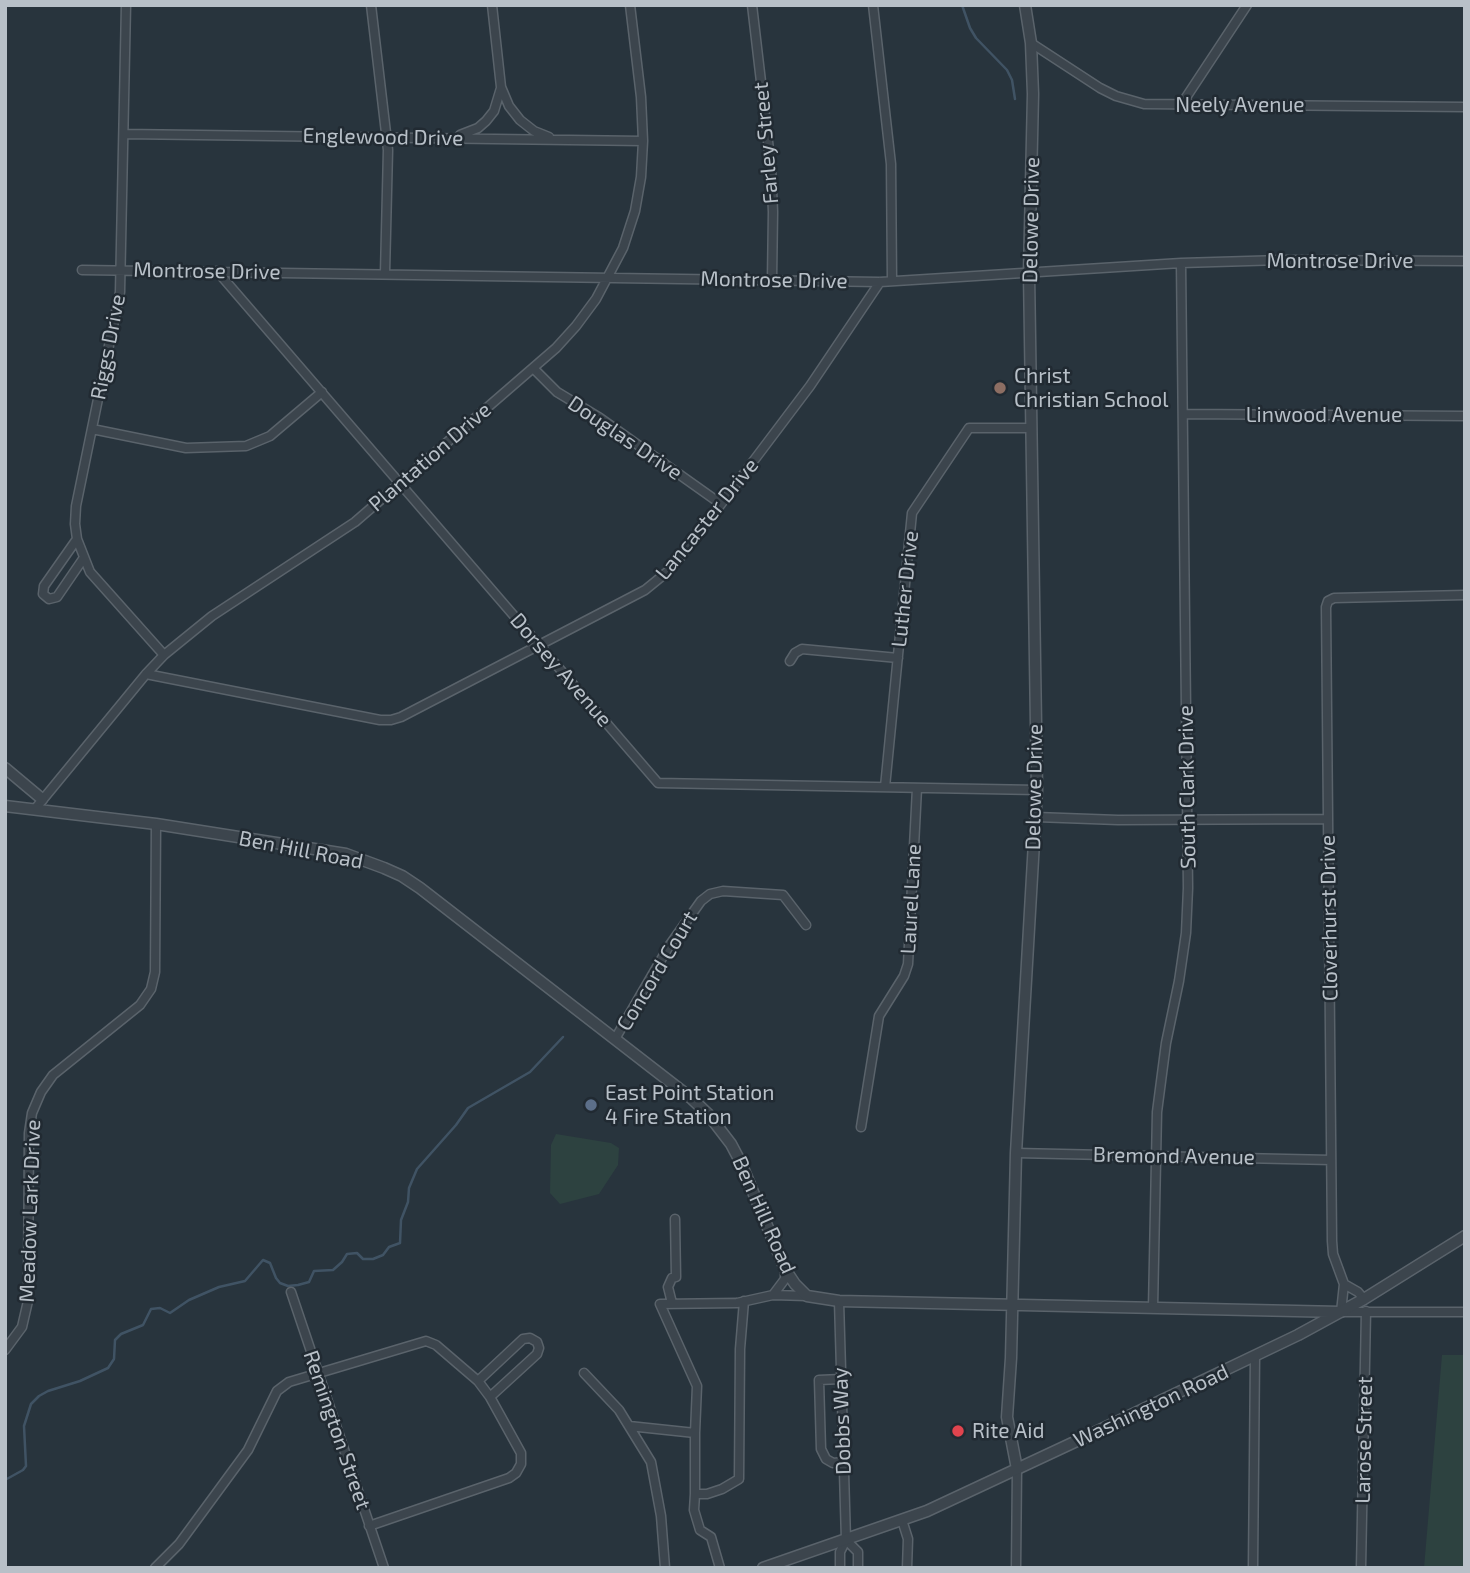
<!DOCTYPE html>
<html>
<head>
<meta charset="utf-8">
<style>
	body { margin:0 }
	#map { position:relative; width:1470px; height:1573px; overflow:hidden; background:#28343d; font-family:"Exo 2",sans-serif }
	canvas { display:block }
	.frame { position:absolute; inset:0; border:7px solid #b8c0c8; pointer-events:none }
</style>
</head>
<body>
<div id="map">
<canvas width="1470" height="1573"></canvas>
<div class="frame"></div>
</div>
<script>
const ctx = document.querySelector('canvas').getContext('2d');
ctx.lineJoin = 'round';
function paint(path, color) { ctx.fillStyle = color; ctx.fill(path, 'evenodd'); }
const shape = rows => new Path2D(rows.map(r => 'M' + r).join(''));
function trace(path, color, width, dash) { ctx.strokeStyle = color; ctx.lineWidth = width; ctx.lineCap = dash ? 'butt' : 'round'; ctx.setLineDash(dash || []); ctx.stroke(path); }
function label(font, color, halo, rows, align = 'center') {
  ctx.font = font + ' "Exo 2",sans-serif'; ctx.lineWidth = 5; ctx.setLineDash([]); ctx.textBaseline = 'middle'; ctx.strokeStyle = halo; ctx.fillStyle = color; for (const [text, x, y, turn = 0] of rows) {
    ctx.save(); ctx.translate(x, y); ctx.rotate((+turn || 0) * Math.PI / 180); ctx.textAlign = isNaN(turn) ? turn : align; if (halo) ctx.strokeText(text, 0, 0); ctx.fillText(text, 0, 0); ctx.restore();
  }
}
paint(shape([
	[556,1134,611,1143,619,1148,618,1165,599,1194,560,1204,550,1193,551,1145],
	[1442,1355,1465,1355,1465,1568,1424,1568]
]), '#2d4240');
trace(shape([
	[962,5,970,28,976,38,1007,70,1012,80,1015,99],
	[5,1480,23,1470,26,1466,24,1426,31,1404,39,1396,48,1391,80,1381,108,1368,114,1359,115,1340,121,1334,143,1325,151,1309,160,1308,170,1313,189,1300,219,1287,245,1281,263,1260,270,1263,276,1278,280,1283,288,1286,298,1285,309,1282,314,1271,333,1270,342,1262,347,1254,357,1253,363,1259,373,1259,383,1255,389,1247,400,1243,401,1220,408,1202,409,1188,417,1169,456,1125,468,1108,530,1072,563,1037]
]), '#405364', 2.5);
const minor = shape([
	[126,5,120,292,76,506,75,524,77,539,90,572,164,655],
	[371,5,388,150,385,273],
	[492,5,501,87,509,106,520,120,534,131,549,137],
	[752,5,771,167,773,212,772,280],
	[873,5,891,164,892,281],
	[1031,43,1100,88,1116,96,1144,104,1465,107],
	[1181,105,1247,5],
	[124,134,643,141],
	[460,135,478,128,486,121,494,111,501,88],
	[82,270,880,282,1181,263,1282,260,1465,261],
	[217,271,658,783,1037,790],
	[533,368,557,392,600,418,721,504],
	[1183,414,1465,416],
	[92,429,186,448,246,446,270,436,322,392],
	[77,539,44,586,43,594,49,599,57,597,83,559],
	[1465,595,1334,598,1328,601,1326,607,1332,1241,1333,1254,1344,1284,1341,1312,1465,1312],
	[790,661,795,653,802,649,898,658],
	[146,674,380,720,391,720,401,717,645,590,672,568,721,504,810,386,880,282],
	[885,787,912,513,969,428,1031,428],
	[35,809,146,674,164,655,212,616,355,522,556,348,576,326,596,299,623,248,635,211,641,177,643,141,641,97,630,5],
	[1036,817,1118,820,1328,819],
	[615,1039,669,946,701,901,710,894,723,891,783,895,806,925],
	[861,1127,879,1016,904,976,908,964,917,788],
	[1016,1153,1331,1160],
	[785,1269,785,1279,773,1295,807,1296],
	[1344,1284,1358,1292,1364,1299],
	[291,1292,384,1568],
	[839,1301,846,1540,840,1552,840,1568],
	[672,1303,668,1287,672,1278,676,1277,675,1219],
	[1153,1308,1157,1112,1166,1043,1179,981,1186,933,1188,888,1181,263],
	[5,1350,22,1327,28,1301,29,1133,32,1113,41,1092,53,1075,140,1005,151,989,155,972,156,824],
	[584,1373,619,1410,651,1462,661,1516,665,1568],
	[841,1379,819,1380,821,1449,826,1459,833,1463,844,1462],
	[478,1381,523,1339,530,1338,537,1342,539,1348,537,1354,490,1397],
	[629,1426,695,1433,695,1494,707,1494,722,1489,739,1479,740,1349,744,1301],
	[695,1433,697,1386,660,1304,737,1303,773,1295],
	[695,1494,694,1510,700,1530,711,1537,720,1568],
	[902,1520,908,1539,907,1568],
	[846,1540,858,1552,858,1568],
	[155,1568,179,1544,248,1450,277,1391,289,1382,426,1341,436,1345,478,1381,490,1397,521,1453,521,1464,516,1473,509,1478,369,1526],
	[1016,1568,1017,1469],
	[1253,1568,1255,1356],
	[1361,1568,1366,1311]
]);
const tertiary = shape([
	[5,768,42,799],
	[5,806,156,824,346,854,384,868,402,876,420,888,691,1098,708,1114,731,1144,741,1163,785,1269,795,1284,807,1296,839,1301,1341,1312],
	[1017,1469,1007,1417,1011,1358,1016,1153,1037,790,1029,273,1033,94,1031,43,1025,5],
	[763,1568,927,1511,1081,1439,1298,1335,1364,1299,1465,1236]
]);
trace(minor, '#5a636b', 11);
trace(tertiary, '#5a636b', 13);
trace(minor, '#3c454d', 8);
trace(tertiary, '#3c454d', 10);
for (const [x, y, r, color] of [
	[1000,388,7,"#8d6e63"],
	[591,1105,7,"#5c6f8a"],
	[958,1431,7,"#e0444e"]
]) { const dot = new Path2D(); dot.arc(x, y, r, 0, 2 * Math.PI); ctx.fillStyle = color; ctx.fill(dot); trace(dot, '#212a32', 2.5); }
label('21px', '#b8c0c8', '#212a32', [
	["Neely Avenue",1240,105],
	["Englewood Drive",383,137,1],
	["Farley Street",766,143,-95],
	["Delowe Drive",1031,220,-89],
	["Montrose Drive",1340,261],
	["Montrose Drive",207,271,1],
	["Montrose Drive",774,280,1],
	["Riggs Drive",108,347,-79],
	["Linwood Avenue",1324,415],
	["Douglas Drive",625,438,34],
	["Plantation Drive",430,457,-41],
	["Lancaster Drive",707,519,-51],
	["Luther Drive",905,589,-84],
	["Dorsey Avenue",561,670,49],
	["Delowe Drive",1034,787,-89],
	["South Clark Drive",1187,787,-91],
	["Ben Hill Road",301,850,11],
	["Laurel Lane",911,899,-87],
	["Cloverhurst Drive",1329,918,-91],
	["Concord Court",657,971,-59],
	["Bremond Avenue",1174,1156,1],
	["Meadow Lark Drive",30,1211,-88],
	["Ben Hill Road",764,1215,66],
	["Washington Road",1151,1406,-25],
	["Dobbs Way",842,1421,-92],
	["Remington Street",337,1430,71],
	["Larose Street",1364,1440,-89]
]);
label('21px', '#b8c0c8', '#212a32', [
	["Christ",1014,376],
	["Christian School",1014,400],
	["East Point Station",605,1093],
	["4 Fire Station",605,1117],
	["Rite Aid",972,1431]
], 'left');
</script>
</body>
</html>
